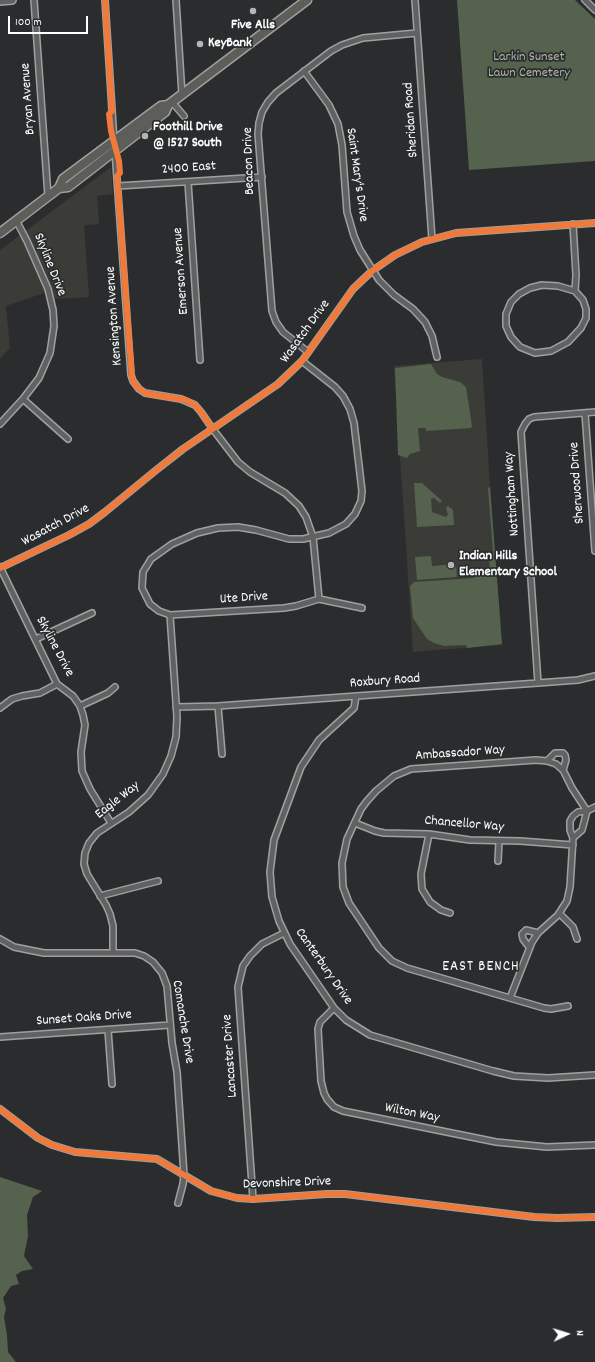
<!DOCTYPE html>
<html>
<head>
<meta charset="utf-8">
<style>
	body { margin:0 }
	#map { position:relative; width:595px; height:1362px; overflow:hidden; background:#2b2c2d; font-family:Dekko,sans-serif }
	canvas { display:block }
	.north { position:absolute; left:547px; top:1314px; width:40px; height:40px; -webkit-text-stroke:3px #2a2d2e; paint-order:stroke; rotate:86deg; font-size:11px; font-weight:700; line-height:16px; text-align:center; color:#fff }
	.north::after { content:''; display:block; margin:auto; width:14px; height:18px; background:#fff; clip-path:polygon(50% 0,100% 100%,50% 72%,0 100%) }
	.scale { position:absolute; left:8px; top:16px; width:80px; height:18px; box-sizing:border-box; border:2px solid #fff; border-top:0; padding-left:5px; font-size:12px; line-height:14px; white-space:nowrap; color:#fff; -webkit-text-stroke:3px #2a2d2e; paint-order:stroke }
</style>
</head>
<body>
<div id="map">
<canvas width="595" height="1362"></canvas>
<div class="north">N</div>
<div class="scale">100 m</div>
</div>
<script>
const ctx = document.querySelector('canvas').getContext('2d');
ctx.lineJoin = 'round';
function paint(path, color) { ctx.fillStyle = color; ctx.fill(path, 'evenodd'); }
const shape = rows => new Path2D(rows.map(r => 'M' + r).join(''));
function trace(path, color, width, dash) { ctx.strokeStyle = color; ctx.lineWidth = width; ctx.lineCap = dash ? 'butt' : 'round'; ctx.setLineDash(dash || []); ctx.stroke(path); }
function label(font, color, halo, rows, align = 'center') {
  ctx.font = font + ' Dekko,sans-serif'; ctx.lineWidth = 3.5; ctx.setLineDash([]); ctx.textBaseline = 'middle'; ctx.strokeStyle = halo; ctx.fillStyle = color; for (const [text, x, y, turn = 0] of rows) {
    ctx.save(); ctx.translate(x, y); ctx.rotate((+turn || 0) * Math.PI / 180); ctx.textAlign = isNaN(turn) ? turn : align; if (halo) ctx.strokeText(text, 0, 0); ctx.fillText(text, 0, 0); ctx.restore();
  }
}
paint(shape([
	[111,167,113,194,97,196,99,224,84,225,89,297,55,299,44,293,6,306,10,348,0,359,0,250],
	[482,359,490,485,502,645,413,652,394,366]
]), '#3b3c37');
paint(shape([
	[457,0,575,0,595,19,595,161,469,170],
	[431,364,437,374,442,377,460,382,466,387,472,426,471,428,426,431,426,428,418,428,420,451,410,454,407,458,398,455,395,368],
	[414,483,422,483,442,501,440,503,434,498,431,499,432,512,446,517,448,514,446,508,448,506,453,510,454,525,417,527],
	[490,487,502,644,467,648,466,645,444,646,434,643,427,639,413,618,410,586,414,582,474,578,474,576,487,575,490,572,489,557,493,552,488,488],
	[431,556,432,566,456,564,457,577,417,580,415,557],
	[0,1177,42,1191,33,1197,27,1215,28,1236,24,1256,33,1269,22,1271,16,1275,19,1284,11,1286,3,1298,6,1309,4,1317,7,1335,8,1352,16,1362,0,1362]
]), '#55624d');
const street = shape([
	[34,0,48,196],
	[105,0,114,141],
	[176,0,182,95],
	[415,0,432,239],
	[585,0,595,10],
	[304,71,329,105,338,124,342,145,347,212,354,236,360,250,379,280,394,295,413,309,425,322,432,336,437,357],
	[172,102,184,116],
	[115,151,131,375,133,381,139,389,145,393,181,399,195,405,201,412,212,428,238,462,250,472,285,493,299,506,306,517,313,537,319,599],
	[188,182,200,360],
	[118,186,262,177],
	[573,224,576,275,575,291],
	[542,285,558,286,575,291,583,300,586,309,586,318,581,328,568,342,551,351,535,353,520,347,511,337,506,326,506,314,511,302,519,294,530,288,542,285],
	[308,352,283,332,276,322,272,311,258,134,259,123,262,112,268,102,276,93,331,51,342,45,363,38,417,33],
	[302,361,335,387,343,396,350,409,354,423,362,491,361,501,355,514,346,524,329,533,303,539,289,539,256,530,238,527,218,528,197,533,172,544,151,559,143,572,142,588,150,604,159,611,170,615,284,608,296,606,319,599,362,608],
	[23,399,68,439],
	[585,413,595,551],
	[0,424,23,399,39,378,50,353,54,326,53,310,48,289,27,241,16,220],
	[0,567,57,684,73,696,80,706,83,715,85,725,81,752,82,771,90,789,111,823],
	[0,568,69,535,89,524,105,512,155,471,183,449,278,384,302,361,353,289,372,271,395,255,422,242,456,233,595,223],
	[36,639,92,613],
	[538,683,521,432,525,424,529,419,534,417,595,412],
	[356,696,354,708,319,740,301,767,274,840,270,872,272,897,279,921,290,944,334,1008,346,1020,370,1035,493,1071,514,1076,548,1078,595,1075],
	[80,706,108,693,115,687],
	[218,706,222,754],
	[176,707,218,706,538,683,578,680,595,676],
	[0,708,12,699,22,696,40,693,57,684],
	[547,761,555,753,563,753,565,755,566,760,563,770],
	[355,823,375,831,384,833,429,834,470,840,520,841,573,845],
	[429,834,421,874,422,889,430,902,441,910,450,913],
	[573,838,582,830,587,811],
	[498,861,499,841],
	[100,896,158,881],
	[559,913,573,927,577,939],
	[0,939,14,947,44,953,135,953,144,956,153,962,162,973,167,986,172,1043,177,1072,184,1175,183,1184,178,1203],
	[529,947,523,939,522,934,526,930,538,933],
	[113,952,113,926,110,914,106,905,87,874,84,864,85,853,89,843,97,833,129,812,148,795,163,774,171,756,176,737,177,717,170,615],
	[510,998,532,942,538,933,558,915,567,901,570,887,573,838,570,830,570,821,573,816,578,812,587,811,595,807],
	[568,1006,551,1009,544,1008,407,968,392,961,379,948,349,903,343,887,342,863,347,839,361,809,367,801,376,791,394,776,411,769,536,760,547,761,556,764,563,770,572,788,587,811],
	[334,1008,320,1022,318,1029,321,1081,324,1093,327,1099,334,1107,343,1111,496,1142,547,1147,595,1145],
	[108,1030,112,1084],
	[0,1037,170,1025],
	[0,1109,38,1138,52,1145,75,1152,157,1159,211,1191,237,1198,253,1199,327,1194,345,1194,534,1217,557,1218,595,1217],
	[253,1199,238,987,243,966,250,956,262,944,284,933]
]);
const secondary = shape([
	[0,1,12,0]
]);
const primary = shape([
	[59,188,68,187,165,112,168,105,172,102,307,0],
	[0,233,59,188,63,179,114,141,161,106,168,105]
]);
trace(street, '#a0a0a0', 8);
trace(secondary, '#a0a0a0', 10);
trace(primary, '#a0a0a0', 11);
trace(street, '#606162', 5);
trace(secondary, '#606162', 7);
trace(primary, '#5d5d5a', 8);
trace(shape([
	[105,0,112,111,109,114,111,131,119,161,120,173,117,176,132,378,136,386,142,391,148,394,186,400,195,405,201,412,212,428],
	[0,568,69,535,89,524,105,512,155,471,183,449,278,384,302,361,353,289,372,271,395,255,422,242,456,233,595,223],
	[0,1109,38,1138,52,1145,75,1152,157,1159,211,1191,237,1198,253,1199,327,1194,345,1194,534,1217,557,1218,595,1217]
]), '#f17a3a', 6);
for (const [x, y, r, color] of [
	[253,11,4,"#b5b5b6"],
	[200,44,4,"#b5b5b6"],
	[145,136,4,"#b5b5b6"],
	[451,565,4,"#b5b5b6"]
]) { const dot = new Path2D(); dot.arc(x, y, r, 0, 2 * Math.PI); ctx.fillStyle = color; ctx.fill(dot); trace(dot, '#2a2d2e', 1.5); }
label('bold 14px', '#fff', '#2a2d2e', [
	["Five Alls",253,26,"center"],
	["KeyBank",208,44],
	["Foothill Drive",153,128],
	["@ 1527 South",153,144],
	["Indian Hills",459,557],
	["Elementary School",459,573]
], 'left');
label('14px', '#aeb4a8', '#2a2d2e', [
	["Larkin Sunset",529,58],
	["Lawn Cemetery",529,74]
]);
label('14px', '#fff', '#2a2d2e', [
	["Bryan Avenue",29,99,-94],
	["Sheridan Road",412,120,-94],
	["Beacon Drive",250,161,-92],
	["2400 East",189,169,-4],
	["Saint Mary's Drive",356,175,82],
	["Skyline Drive",49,265,68],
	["Emerson Avenue",182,271,-94],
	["Kensington Avenue",115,316,-94],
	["Wasatch Drive",306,332,-54],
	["Sherwood Drive",578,483,-94],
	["Nottingham Way",513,494,-94],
	["Wasatch Drive",56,526,-28],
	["Ute Drive",244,599,-4],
	["Skyline Drive",54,647,62],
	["Roxbury Road",385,682,-4],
	["Ambassador Way",460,754,-4],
	["Eagle Way",118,801,-38],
	["Chancellor Way",464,825,5],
	["Canterbury Drive",323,967,55],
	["Sunset Oaks Drive",84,1019,-4],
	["Comanche Drive",182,1022,81],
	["Lancaster Drive",231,1056,-94],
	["Wilton Way",412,1114,11],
	["Devonshire Drive",287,1184,-2]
]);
ctx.letterSpacing = '1px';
label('15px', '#fff', '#2a2d2e', [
	["EAST BENCH",481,968]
]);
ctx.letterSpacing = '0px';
</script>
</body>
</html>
